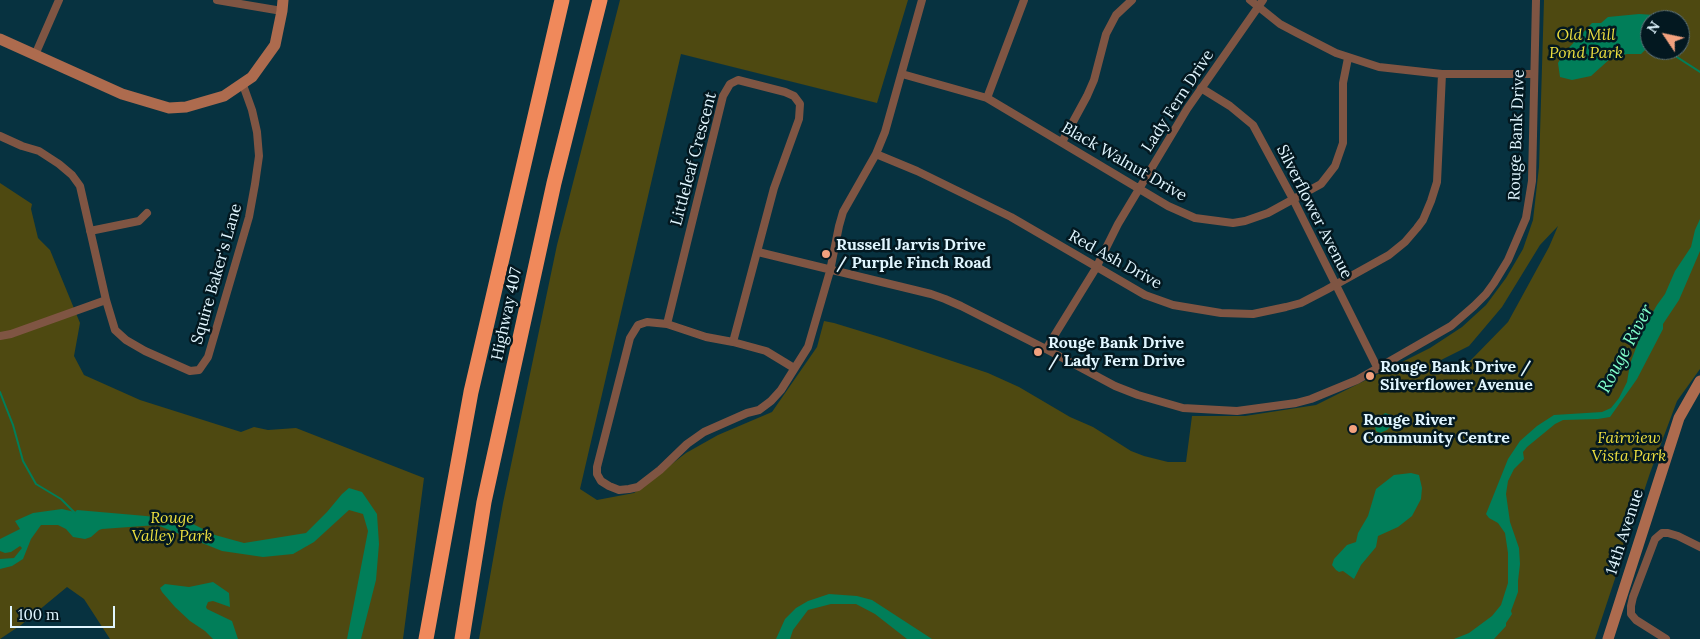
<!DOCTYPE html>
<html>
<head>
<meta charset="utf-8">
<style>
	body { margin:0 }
	#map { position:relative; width:1700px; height:639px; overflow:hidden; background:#073240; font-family:Lora,serif }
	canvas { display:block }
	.north { position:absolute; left:1640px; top:10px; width:50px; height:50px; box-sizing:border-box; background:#031820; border:1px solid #5c7179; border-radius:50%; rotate:304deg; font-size:14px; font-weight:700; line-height:20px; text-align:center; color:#e1f6ff }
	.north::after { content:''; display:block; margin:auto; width:18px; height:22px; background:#f2a17e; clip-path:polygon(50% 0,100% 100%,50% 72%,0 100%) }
	.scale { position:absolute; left:10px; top:606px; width:105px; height:22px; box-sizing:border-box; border:2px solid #e1f6ff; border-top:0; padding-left:6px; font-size:15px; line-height:18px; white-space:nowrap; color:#e1f6ff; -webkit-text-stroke:4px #031820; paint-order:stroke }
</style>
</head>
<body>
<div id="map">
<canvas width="1700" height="639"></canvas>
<div class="north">N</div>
<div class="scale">100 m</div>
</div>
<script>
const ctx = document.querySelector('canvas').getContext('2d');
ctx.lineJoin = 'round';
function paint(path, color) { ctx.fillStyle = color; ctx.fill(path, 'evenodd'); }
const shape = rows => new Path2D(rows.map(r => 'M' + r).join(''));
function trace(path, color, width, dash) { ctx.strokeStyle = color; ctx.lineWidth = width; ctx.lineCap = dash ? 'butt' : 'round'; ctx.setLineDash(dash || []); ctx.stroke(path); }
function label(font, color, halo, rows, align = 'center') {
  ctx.font = font + ' Lora,serif'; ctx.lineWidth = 5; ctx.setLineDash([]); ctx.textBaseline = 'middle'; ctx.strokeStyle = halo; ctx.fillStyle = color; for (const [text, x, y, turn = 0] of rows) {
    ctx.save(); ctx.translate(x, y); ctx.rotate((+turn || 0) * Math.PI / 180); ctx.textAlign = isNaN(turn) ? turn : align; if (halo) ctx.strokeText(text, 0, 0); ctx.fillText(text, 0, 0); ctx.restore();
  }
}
paint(shape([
	[620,0,908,0,877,103,681,54,580,489,597,500,634,493,686,453,718,435,772,412,817,347,824,321,834,323,883,338,988,373,1019,387,1070,417,1093,427,1131,451,1144,456,1168,462,1186,462,1192,416,1245,416,1316,405,1430,348,1462,327,1486,305,1506,278,1523,249,1533,220,1539,167,1544,0,1700,0,1700,369,1677,401,1650,473,1595,639,479,639,503,503,557,245],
	[1650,20,1680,20,1680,50,1650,50],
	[1558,226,1549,247,1508,322,1470,361,1440,363,1439,361,1469,346,1502,307,1540,245],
	[0,183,32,204,31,209,38,238,50,250,80,323,74,356,84,375,140,400,241,432,254,427,268,430,296,428,424,478,403,639,110,639,84,599,67,587,21,625,0,639]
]), '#4e4911');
paint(shape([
	[1639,14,1654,15,1656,20,1650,20,1650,45,1641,54,1627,54,1611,58,1591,76,1572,80,1560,77,1558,63,1564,53,1592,23,1601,23,1608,17],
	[1700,219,1700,251,1679,300,1663,324,1663,329,1637,379,1610,417,1598,419,1563,420,1555,424,1527,447,1523,452,1524,459,1514,469,1508,481,1506,494,1510,522,1519,548,1520,564,1518,581,1518,592,1511,611,1512,614,1506,623,1506,626,1494,639,1454,639,1469,633,1492,616,1501,605,1508,583,1508,553,1505,533,1498,523,1489,518,1486,514,1508,459,1520,441,1537,426,1554,415,1602,412,1611,408,1619,398,1627,382,1630,364,1643,329,1657,305,1665,294,1675,271,1691,247,1695,230],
	[1385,413,1391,415,1394,419,1392,425,1387,430,1380,433,1376,431,1375,426,1377,423,1381,421,1382,416],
	[1411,473,1419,475,1422,488,1421,499,1412,516,1398,527,1378,536,1376,547,1361,565,1354,579,1343,571,1339,572,1336,570,1332,565,1334,559,1347,545,1356,542,1358,533,1368,516,1376,489,1394,475],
	[349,488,362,492,377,514,379,544,376,580,361,639,347,639,368,531,363,514,349,510,314,542,293,554,263,557,222,551,157,525,102,529,99,530,91,537,85,539,73,537,66,529,58,525,41,525,31,539,23,559,12,566,0,569,0,559,14,558,22,548,20,546,11,552,5,553,0,551,0,539,20,529,15,521,33,513,62,509,75,512,77,510,146,516,187,521,215,535,244,543,306,533,327,512,342,494],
	[213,582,229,593,230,607,213,601,208,602,206,607,207,609,232,621,238,639,213,639,205,631,190,621,175,607,162,592,160,588,165,584,189,587],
	[829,594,857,596,872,600,932,639,907,639,875,614,856,604,831,604,808,610,793,630,790,639,776,639,785,619,796,608,808,601]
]), '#017e59');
trace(shape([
	[1666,50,1700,72],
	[0,392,13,425,23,461,36,484,61,499,75,513]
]), '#017e59', 2);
trace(shape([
	[217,0,282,11],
	[1250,0,1280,24,1297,33,1336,53,1379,67,1442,74,1534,74],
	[35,55,59,0],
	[902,74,987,98,1168,206,1195,218,1233,223,1245,221,1268,213,1321,184,1335,166,1343,143,1343,83,1348,58],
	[1201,88,1230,106,1253,125,1293,199,1378,369],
	[987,98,1024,0],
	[0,136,22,146,39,151,59,164,72,175,80,186,106,300,115,330,126,340,145,351,190,371,199,370,208,357,249,217,255,184,259,156,257,132,252,110,243,85],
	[1062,142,1087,96,1094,80,1106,34,1116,15,1132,0],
	[876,154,917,171,1011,217,1145,295,1173,305,1221,313,1253,314,1286,307,1301,303,1326,290,1389,255,1405,242,1417,228,1423,220,1431,201,1437,182,1442,74],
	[90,231,139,221,147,213],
	[758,252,931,294,945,299,961,306,1046,349,1115,386,1138,395,1183,408,1237,411,1296,403,1311,399,1357,380,1451,326,1474,306,1486,294,1494,283,1508,260,1526,218,1532,181,1536,0],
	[667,324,723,96,730,84,738,80,785,92,794,96,800,104,799,119,774,188,733,342],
	[0,336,11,334,106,300],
	[1046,349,1096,268,1118,224,1187,109,1263,0],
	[794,368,766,351,733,342,706,337,667,324,647,322,638,325,630,338,597,467,597,474,601,481,609,486,619,490,629,489,638,487,660,470,687,444,704,432,747,413,759,410,771,401,781,390,808,347,830,271,839,226,843,212,876,154,885,132,922,0],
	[1666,639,1636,620,1631,614,1631,606,1633,597,1655,539,1662,533,1668,533,1678,536,1700,547]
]), '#7f5543', 8);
trace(shape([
	[0,39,122,94,169,108,186,107,224,96,252,77,275,45,282,11,283,0],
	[1608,639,1679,418,1700,381]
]), '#ad6b4e', 11);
trace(shape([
	[426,639,471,392,562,0],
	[462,639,484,502,554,183,600,0]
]), '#f0895b', 15);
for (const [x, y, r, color] of [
	[826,254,5,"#f2a17e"],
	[1038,352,5,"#f2a17e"],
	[1370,376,5,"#f2a17e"],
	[1353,429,5,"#f2a17e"]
]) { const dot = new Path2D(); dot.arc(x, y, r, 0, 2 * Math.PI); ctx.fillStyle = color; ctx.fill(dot); trace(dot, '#031820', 2); }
label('italic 16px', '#ecde3f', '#031820', [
	["Old Mill",1586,35],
	["Pond Park",1586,53],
	["Fairview",1629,438],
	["Vista Park",1629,456],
	["Rouge",172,518],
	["Valley Park",172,536]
]);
label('16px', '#e1f6ff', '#031820', [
	["Lady Fern Drive",1178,101,-57],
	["Rouge Bank Drive",1517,135,-88],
	["Littleleaf Crescent",694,159,-75],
	["Black Walnut Drive",1124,162,30],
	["Silverflower Avenue",1314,212,63],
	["Red Ash Drive",1115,260,29],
	["Squire Baker's Lane",217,274,-74],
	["Highway 407",507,314,-78],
	["14th Avenue",1625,532,-72]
]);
label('bold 16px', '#e1f6ff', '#031820', [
	["Russell Jarvis Drive",836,245],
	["/ Purple Finch Road",836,263],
	["Rouge Bank Drive",1048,343],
	["/ Lady Fern Drive",1048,361],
	["Rouge Bank Drive /",1380,367],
	["Silverflower Avenue",1380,385],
	["Rouge River",1363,420],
	["Community Centre",1363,438]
], 'left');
label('italic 18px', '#80fdc9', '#031820', [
	["Rouge River",1626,349,-62]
]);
</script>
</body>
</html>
